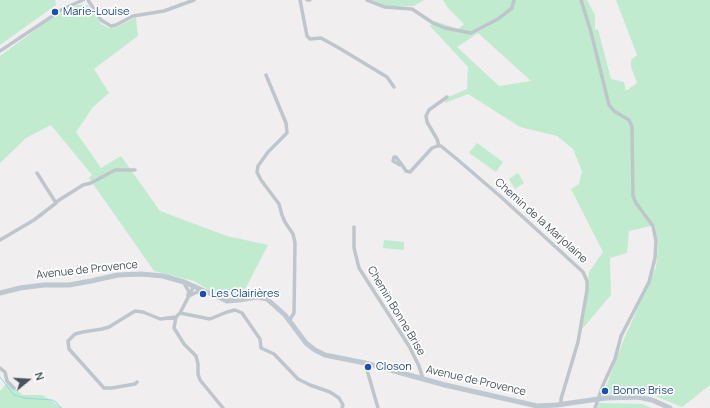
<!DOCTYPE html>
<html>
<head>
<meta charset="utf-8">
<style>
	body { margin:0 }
	#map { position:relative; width:710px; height:408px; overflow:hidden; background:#f1eeef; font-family:Manrope,sans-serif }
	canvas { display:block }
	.north { position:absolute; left:8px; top:360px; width:40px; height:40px; -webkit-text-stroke:3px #fff; paint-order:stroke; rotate:72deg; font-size:11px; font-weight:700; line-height:16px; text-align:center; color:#48535a }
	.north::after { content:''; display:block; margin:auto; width:14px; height:18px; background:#48535a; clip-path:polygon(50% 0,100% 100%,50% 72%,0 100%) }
</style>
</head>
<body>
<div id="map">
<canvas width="710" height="408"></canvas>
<div class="north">N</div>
</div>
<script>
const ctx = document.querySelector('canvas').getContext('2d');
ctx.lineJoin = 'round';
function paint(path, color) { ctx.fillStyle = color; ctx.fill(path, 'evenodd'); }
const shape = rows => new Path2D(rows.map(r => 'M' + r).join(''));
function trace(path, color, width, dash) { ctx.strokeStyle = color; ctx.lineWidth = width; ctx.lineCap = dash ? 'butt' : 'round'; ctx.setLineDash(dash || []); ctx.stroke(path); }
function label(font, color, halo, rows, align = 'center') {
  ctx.font = font + ' Manrope,sans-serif'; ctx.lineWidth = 3.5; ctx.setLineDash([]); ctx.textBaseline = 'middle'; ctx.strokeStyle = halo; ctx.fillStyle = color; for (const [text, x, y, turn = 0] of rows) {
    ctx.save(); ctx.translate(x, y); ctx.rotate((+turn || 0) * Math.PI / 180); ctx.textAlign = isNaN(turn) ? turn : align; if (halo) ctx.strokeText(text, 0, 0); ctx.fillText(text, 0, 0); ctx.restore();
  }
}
paint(shape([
	[0,0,55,0,56,5,0,45],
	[373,0,424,0,414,6,387,6],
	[443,0,587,0,595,15,595,30,598,29,611,79,624,82,626,91,637,83,631,67,631,60,637,55,616,0,710,0,710,385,682,407,650,394,636,392,603,395,624,339,656,267,658,245,655,225,629,231,627,253,610,258,611,295,582,329,589,272,603,252,571,189,579,184,582,171,573,149,557,136,520,127,468,94,445,103,444,99,467,89,468,67,430,26,435,21,458,29,464,24,448,8],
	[478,33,531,81,499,86,457,47],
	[77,5,87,5,91,8,101,24,109,28,117,27,136,17,138,36,94,69,109,93,93,107,76,132,101,168,121,156,160,211,227,236,268,245,240,299,214,293,194,281,154,271,89,178,92,175,51,125,26,138,0,163,0,56,49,20],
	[477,143,503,162,496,172,469,153],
	[518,173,524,183,515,189,509,179],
	[384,240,404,242,404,250,383,248],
	[7,383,23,395,42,395,63,408,0,408,0,391],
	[599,403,642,404,652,408,597,408]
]), '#c0ebce');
trace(shape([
	[0,377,14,395,24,398,52,400,56,402,61,408]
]), '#90d8e5', 1);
trace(shape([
	[88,0,101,20,111,26,116,25,133,16,164,11,194,0],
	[300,0,307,36,310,39,321,38,339,48,387,77,394,87],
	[307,0,310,0],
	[367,0,385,7,412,9,433,23,445,28,471,33,498,19,512,8,514,0],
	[581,0,591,32,609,105,614,111,629,120,632,127,633,196,636,203,653,226,656,241,655,258,649,282,621,336,615,359,603,385,595,408],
	[0,51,63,9,83,0],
	[266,75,286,123,287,133,268,152,258,166,257,172,261,180,279,204,282,215,285,222,293,234,295,243,294,313,289,321],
	[439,146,437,139,427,122,426,116,429,110,447,97],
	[402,165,400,165,393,161,394,157,396,157,402,165,406,171,410,172,432,148,437,146,441,146,458,160,501,197,583,272,587,281,587,290,578,342,561,399,561,405],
	[56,202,83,185,91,183,115,170,135,170],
	[354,227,354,248,359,268,409,346,419,366,423,379],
	[0,240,34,220,56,203,37,173],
	[184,283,189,292,188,295],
	[194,286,180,313,176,317,174,328,184,344,196,356,198,364,198,374,200,380,223,408],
	[189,296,197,292,206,293],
	[180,313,210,319,227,312,235,310,242,313,260,339,261,348,274,354,298,379,310,385,330,392,339,398,343,405,342,408],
	[365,363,378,408],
	[0,368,5,372,7,381,14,388],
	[137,382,135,384,112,388,104,388,69,349,68,341,75,334,83,332,102,329,109,327,135,311,143,312,160,319,176,317]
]), '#bec6cc', 3.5);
trace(shape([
	[0,293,20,288,44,285,69,285,91,281,118,275,141,274,163,276,184,282,227,301,239,300,257,297,267,299,285,315,306,343,315,350,325,355,365,363,445,385,537,406,557,405,605,398,638,397,652,400,670,408]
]), '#bdc8d1', 5);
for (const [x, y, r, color] of [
	[55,12,4,"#1a4fb4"],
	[203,294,4,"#1a4fb4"],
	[368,367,4,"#1a4fb4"],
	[605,391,4,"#1a4fb4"]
]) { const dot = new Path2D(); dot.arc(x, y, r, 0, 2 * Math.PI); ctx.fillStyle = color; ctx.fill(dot); trace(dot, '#fff', 1.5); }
label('11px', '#164399', '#fff', [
	["Marie-Louise",63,12],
	["Les Clairières",211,294],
	["Closon",376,367],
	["Bonne Brise",613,391]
], 'left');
label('11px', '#48535a', '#fff', [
	["Chemin de la Marjolaine",541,221,42],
	["Avenue de Provence",87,270,-6],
	["Chemin Bonne Brise",396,311,59],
	["Avenue de Provence",476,381,13]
]);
</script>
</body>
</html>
